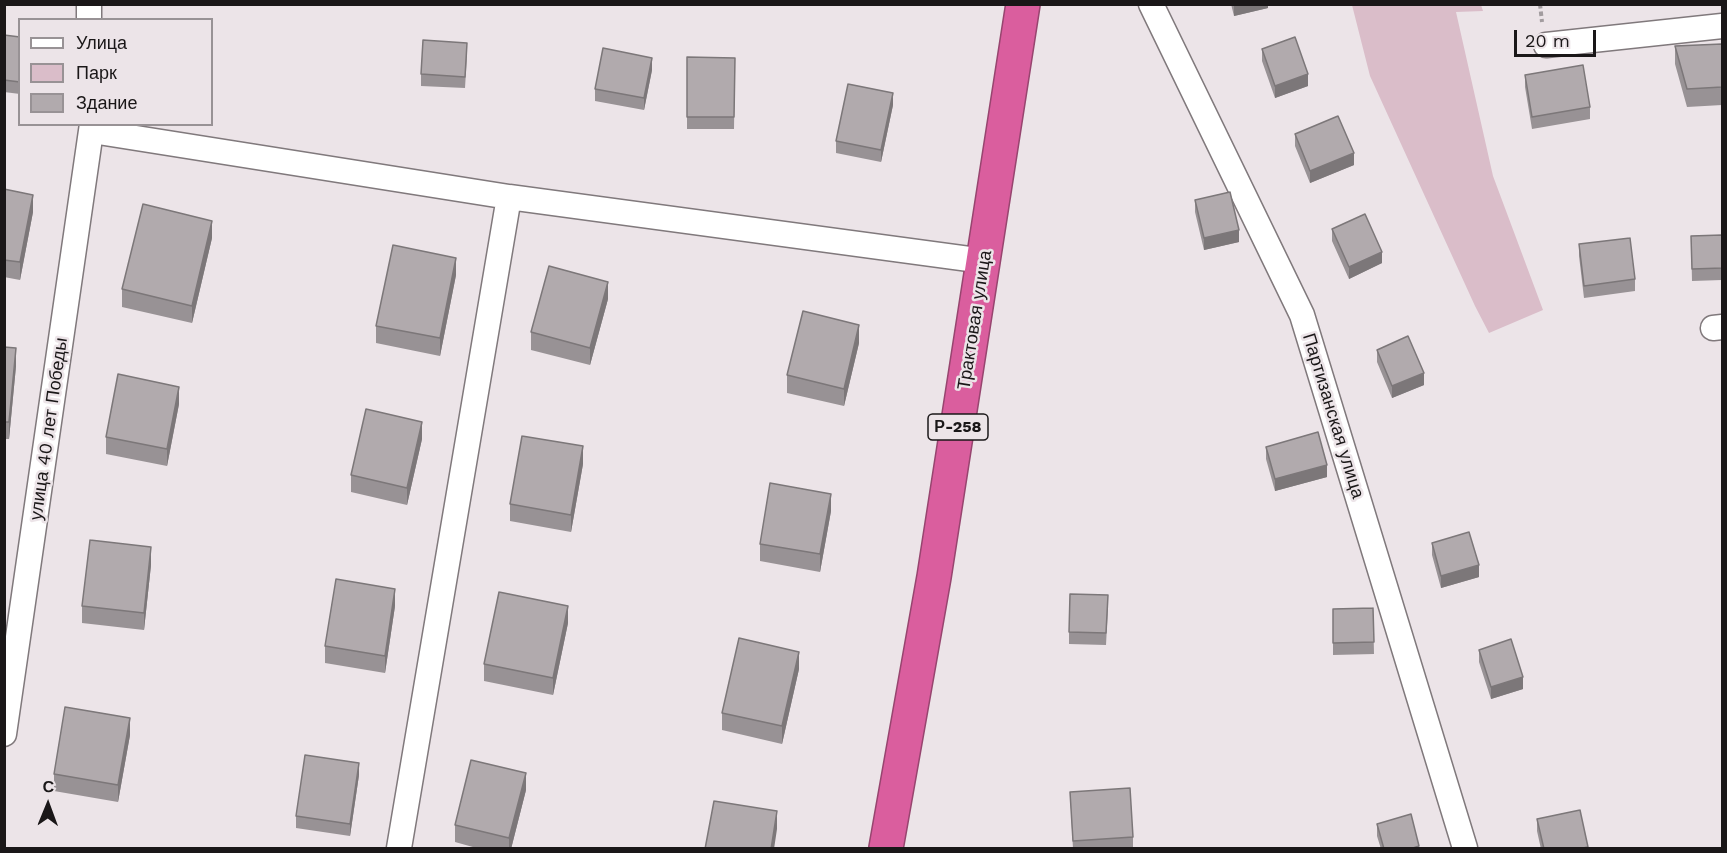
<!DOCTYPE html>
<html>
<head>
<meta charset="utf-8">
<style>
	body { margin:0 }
	#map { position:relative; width:1727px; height:853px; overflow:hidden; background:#ece4e8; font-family:"Work Sans",sans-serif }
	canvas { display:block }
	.frame { position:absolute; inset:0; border:6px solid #1a1718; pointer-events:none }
	.legend { position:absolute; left:18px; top:18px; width:195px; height:108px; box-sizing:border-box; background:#ece4e8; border:2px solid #989295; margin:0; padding:8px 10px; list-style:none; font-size:18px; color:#1a1718 }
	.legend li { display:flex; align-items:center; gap:12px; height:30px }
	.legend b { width:30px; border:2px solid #989295 }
	.north { position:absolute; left:18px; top:775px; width:60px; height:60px; -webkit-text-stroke:4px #ece4e8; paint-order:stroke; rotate:1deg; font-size:16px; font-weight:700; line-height:24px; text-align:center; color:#1a1718 }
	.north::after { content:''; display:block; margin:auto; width:21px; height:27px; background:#1a1718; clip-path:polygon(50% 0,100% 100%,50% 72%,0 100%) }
	.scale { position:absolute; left:1514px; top:30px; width:82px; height:27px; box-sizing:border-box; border:3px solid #1a1718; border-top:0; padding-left:8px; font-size:18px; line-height:21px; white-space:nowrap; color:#1a1718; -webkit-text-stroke:4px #ece4e8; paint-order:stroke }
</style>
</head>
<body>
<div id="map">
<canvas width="1727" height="853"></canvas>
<div class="frame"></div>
<ul class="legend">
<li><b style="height:8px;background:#fff"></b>Улица</li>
<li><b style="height:16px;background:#dabdc9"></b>Парк</li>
<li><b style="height:16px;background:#b1aaad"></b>Здание</li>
</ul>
<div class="north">С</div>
<div class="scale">20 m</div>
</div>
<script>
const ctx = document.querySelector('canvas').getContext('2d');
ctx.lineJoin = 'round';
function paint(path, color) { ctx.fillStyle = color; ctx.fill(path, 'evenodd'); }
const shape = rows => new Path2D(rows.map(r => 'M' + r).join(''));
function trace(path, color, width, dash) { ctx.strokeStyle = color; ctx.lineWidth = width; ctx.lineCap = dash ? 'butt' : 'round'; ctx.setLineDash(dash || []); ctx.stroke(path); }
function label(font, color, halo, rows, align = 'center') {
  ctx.font = font + ' "Work Sans",sans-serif'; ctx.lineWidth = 5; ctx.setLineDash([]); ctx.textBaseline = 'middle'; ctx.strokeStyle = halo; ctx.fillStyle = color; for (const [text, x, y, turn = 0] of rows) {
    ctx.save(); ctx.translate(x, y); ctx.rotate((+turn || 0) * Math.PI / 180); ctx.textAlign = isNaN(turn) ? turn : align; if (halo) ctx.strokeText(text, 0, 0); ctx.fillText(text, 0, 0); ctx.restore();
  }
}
paint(shape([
	[1352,5,1481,5,1483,11,1456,12,1493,176,1543,310,1489,333,1475,306,1370,76]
]), '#dabdc9');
const street = shape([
	[89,4,89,20],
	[1151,4,1302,315,1465,848],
	[1546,45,1722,26],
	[92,131,509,197,984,261],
	[1713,328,1722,327],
	[4,734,92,124],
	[399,848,509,197]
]);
const highway = shape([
	[886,848,934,577,1023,4]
]);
trace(street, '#80797c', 27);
trace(highway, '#97456f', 36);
trace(shape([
	[1540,4,1542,22]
]), '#a29c9f', 4, [4.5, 3]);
trace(street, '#fff', 24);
trace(highway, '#da5e9e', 33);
paint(shape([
	[1231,4,1268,4,1268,8,1234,16],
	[4,35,20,37,20,94,4,92],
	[1722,44,1722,105,1687,107,1675,64,1675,46],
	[1262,49,1308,86,1275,98,1262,61],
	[467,55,465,88,421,86,421,74],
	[687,57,735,58,734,129,687,129],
	[652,70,644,110,595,101,595,89],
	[1525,75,1590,107,1590,119,1532,129,1525,87],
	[893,105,881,162,836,153,836,141],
	[1295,134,1354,165,1310,183,1295,146],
	[4,189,33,212,20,280,4,277],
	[1195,200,1239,242,1204,250,1195,212],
	[1332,229,1382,263,1349,279,1332,241],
	[1722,235,1722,280,1692,281,1691,236],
	[212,238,192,323,122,307,122,289],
	[1579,244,1635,279,1635,291,1584,298,1579,256],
	[456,275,440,356,376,343,376,326],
	[608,299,590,365,531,350,531,332],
	[859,343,844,406,787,393,787,375],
	[4,347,16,366,9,439,4,439],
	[1377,350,1424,385,1392,398,1377,362],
	[179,404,167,466,106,454,106,437],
	[422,439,407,505,351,492,351,475],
	[1266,447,1327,477,1275,491,1266,459],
	[583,464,571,532,510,521,510,504],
	[831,511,820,572,760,561,760,544],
	[1432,543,1479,577,1441,588,1432,555],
	[151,565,144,630,82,623,82,606],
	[395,606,385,673,325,663,325,646],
	[1108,607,1106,645,1069,644,1069,632],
	[1373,608,1374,654,1333,655,1333,609],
	[568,623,553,695,484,681,484,664],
	[1479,650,1523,689,1491,699,1479,662],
	[799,669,782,744,722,730,722,713],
	[130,735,118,802,54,791,54,774],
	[359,775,350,836,296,828,296,816],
	[526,790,511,849,480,849,455,842,455,825],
	[1070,792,1133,837,1133,849,1073,849],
	[1537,819,1588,849,1541,849,1537,831],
	[1377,824,1419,849,1381,849,1377,836]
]), '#989295');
paint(shape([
	[1234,4,1268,4,1268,8,1234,16],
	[652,58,652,70,644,110,644,98],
	[1308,74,1308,86,1275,98,1275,86],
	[893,93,893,105,881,162,881,150],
	[1354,153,1354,165,1310,183,1310,171],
	[33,195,33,212,20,280,20,262],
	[212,221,212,238,192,323,192,306],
	[1239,230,1239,242,1204,250,1204,238],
	[1382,252,1382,263,1349,279,1349,267],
	[456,258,456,275,440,356,440,338],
	[608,282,608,299,590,365,590,348],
	[859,325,859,343,844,406,844,389],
	[16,348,16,366,9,439,9,422],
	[1424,373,1424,385,1392,398,1392,386],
	[179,387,179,404,167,466,167,449],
	[422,422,422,439,407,505,407,488],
	[583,446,583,464,571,532,571,515],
	[1327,465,1327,477,1275,491,1275,479],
	[831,494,831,511,820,572,820,554],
	[151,547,151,565,144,630,144,613],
	[1479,565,1479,577,1441,588,1441,576],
	[395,589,395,606,385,673,385,656],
	[568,606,568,623,553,695,553,678],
	[799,652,799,669,782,744,782,726],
	[1523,677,1523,689,1491,699,1491,687],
	[130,718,130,735,118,802,118,785],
	[359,763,359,775,350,836,350,824],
	[526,773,526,790,511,849,509,849,509,838],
	[777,811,777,829,774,849,771,849]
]), '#7c7779');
const building = shape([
	[4,35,20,37,20,82,4,80,4,35],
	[1295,37,1308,74,1275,86,1262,49,1295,37],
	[423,40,467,43,465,77,421,74,423,40],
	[1722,44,1722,87,1687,89,1675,46,1722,44],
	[603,48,652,58,644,98,595,89,603,48],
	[687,57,735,58,734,117,687,117,687,57],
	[1583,65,1590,107,1532,117,1525,75,1583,65],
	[848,84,893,93,881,150,836,141,848,84],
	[1338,116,1354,153,1310,171,1295,134,1338,116],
	[4,189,33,195,20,262,4,260,4,189],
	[1230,192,1239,230,1204,238,1195,200,1230,192],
	[143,204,212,221,192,306,122,289,143,204],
	[1365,214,1382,252,1349,267,1332,229,1365,214],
	[1722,235,1722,268,1692,269,1691,236,1722,235],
	[1630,238,1635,279,1584,286,1579,244,1630,238],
	[393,245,456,258,440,338,376,326,393,245],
	[549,266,608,282,590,348,531,332,549,266],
	[803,311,859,325,844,389,787,375,803,311],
	[1408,336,1424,373,1392,386,1377,350,1408,336],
	[4,347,16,348,9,422,4,422,4,347],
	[118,374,179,387,167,449,106,437,118,374],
	[366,409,422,422,407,488,351,475,366,409],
	[1318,432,1327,465,1275,479,1266,447,1318,432],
	[522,436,583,446,571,515,510,504,522,436],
	[770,483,831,494,820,554,760,544,770,483],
	[1469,532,1479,565,1441,576,1432,543,1469,532],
	[90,540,151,547,144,613,82,606,90,540],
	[336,579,395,589,385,656,325,646,336,579],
	[499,592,568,606,553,678,484,664,499,592],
	[1070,594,1108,595,1106,633,1069,632,1070,594],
	[1373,608,1374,642,1333,643,1333,609,1373,608],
	[739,638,799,652,782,726,722,713,739,638],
	[1511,639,1523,677,1491,687,1479,650,1511,639],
	[65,707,130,718,118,785,54,774,65,707],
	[305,755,359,763,350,824,296,816,305,755],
	[471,760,526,773,509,838,455,825,471,760],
	[1130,788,1133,837,1073,841,1070,792,1130,788],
	[714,801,777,811,771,849,705,849,714,801],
	[1580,810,1588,847,1578,849,1544,849,1537,819,1580,810],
	[1411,814,1419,846,1410,849,1384,849,1377,824,1411,814]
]);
paint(building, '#b1aaad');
trace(building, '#7c7779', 1.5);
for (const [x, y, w] of [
	[958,427,60]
]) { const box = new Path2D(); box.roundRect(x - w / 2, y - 13, w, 26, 4.5); ctx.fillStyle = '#ece4e8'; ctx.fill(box); trace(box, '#1a1718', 1.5); }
label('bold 16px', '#1a1718', null, [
	["Р-258",958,427]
]);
label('18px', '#1a1718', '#ece4e8', [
	["Трактовая улица",975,320,-81],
	["Партизанская улица",1333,416,73],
	["улица 40 лет Победы",49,429,-82]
]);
</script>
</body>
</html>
